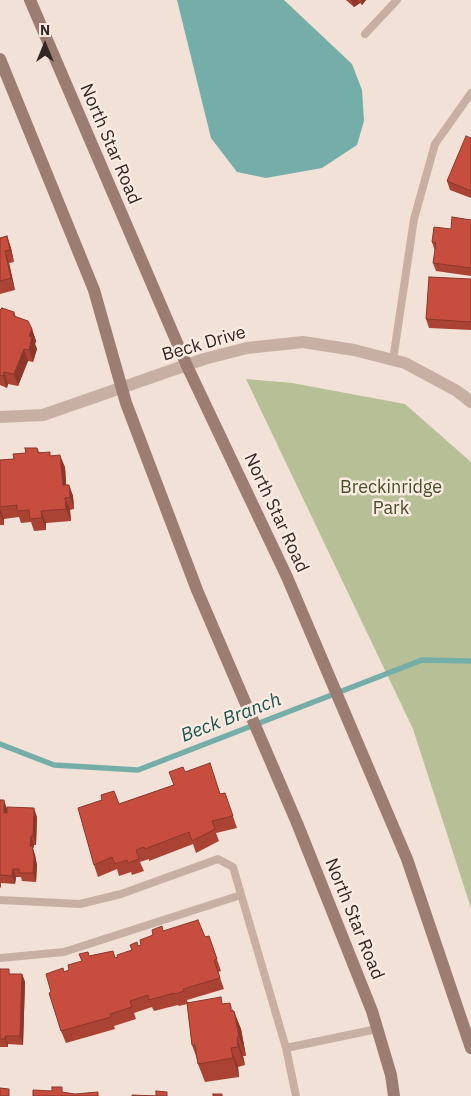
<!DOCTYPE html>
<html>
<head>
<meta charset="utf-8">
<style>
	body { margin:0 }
	#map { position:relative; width:471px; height:1096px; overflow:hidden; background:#f1e1d6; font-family:"IBM Plex Sans",sans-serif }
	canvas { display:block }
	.north { position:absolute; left:20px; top:20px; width:50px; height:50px; -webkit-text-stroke:4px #f9ebe2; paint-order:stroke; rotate:0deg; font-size:14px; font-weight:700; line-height:20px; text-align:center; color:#332725 }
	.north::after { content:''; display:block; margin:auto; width:18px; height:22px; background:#332725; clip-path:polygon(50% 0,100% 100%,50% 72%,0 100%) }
</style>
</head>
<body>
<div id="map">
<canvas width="471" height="1096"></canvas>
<div class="north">N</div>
</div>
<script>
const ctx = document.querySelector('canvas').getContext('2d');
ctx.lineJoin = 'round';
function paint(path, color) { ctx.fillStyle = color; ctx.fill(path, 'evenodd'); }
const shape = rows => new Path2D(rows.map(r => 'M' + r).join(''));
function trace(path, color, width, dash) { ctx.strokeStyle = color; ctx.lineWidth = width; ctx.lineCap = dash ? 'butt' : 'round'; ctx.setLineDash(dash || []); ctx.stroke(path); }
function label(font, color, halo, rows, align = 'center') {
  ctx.font = font + ' "IBM Plex Sans",sans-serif'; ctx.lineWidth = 5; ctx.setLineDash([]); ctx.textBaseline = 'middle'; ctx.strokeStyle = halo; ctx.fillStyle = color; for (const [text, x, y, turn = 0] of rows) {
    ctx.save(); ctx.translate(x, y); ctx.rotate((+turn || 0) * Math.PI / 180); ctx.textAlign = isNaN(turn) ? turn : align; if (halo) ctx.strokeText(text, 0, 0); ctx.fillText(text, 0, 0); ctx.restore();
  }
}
paint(shape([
	[246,379,292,383,405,404,471,462,471,908,413,729]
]), '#b7bf97');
paint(shape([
	[177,0,284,0,352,64,362,90,364,121,357,145,322,168,266,178,237,172,211,138]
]), '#75aea9');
trace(shape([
	[0,744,54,765,138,770,422,660,471,661]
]), '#75aea9', 5.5);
trace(shape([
	[365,34,397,0],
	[393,360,414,219,435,144,471,93],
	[0,900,80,904,121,894,218,859,233,867,286,1048,377,1029],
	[0,958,64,952,241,895],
	[286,1048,296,1096]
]), '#c8afa3', 8);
trace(shape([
	[0,417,43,415,204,359,247,348,303,342,354,350,405,363,457,391,471,402]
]), '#c8afa3', 12);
trace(shape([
	[30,0,187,366,287,577,407,859,471,1048],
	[0,59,94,290,126,403,197,590,297,823,372,1011,391,1075,394,1096]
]), '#9c7d74', 12);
paint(shape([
	[346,0,366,0,362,5,360,3,354,7],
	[471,138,471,198,450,190,447,181],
	[471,220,471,276,436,271,433,263,435,251,432,242,451,229],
	[7,236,11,248,14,262,9,263,15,290,0,294,0,238],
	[471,279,471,330,429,328,426,319],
	[0,310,14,312,16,317,32,329,36,341,35,344,37,349,33,362,28,361,18,386,8,384,7,388,0,385],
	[37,448,39,452,51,456,65,467,66,485,69,485,73,496,74,509,70,510,71,521,46,523,46,530,34,531,31,522,21,523,19,517,4,519,4,525,0,525,0,460,14,459],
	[185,772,220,794,225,793,237,828,216,833,219,841,196,853,193,844,149,861,149,859,140,862,144,871,132,875,131,872,119,876,117,869,98,877,94,865,119,804,173,785],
	[0,800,7,809,37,817,36,845,34,845,33,849,35,855,37,865,36,882,22,881,21,877,16,877,15,884,1,883,1,888,0,887],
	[163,931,205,937,209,936,221,971,218,972,224,989,187,1000,188,1003,223,1004,233,1011,241,1029,246,1056,243,1056,245,1065,238,1067,239,1077,205,1082,198,1064,196,1056,192,1045,187,1004,179,1006,178,1005,154,1011,152,1007,134,1013,136,1019,114,1026,115,1029,66,1043,61,1031,51,992,64,972,69,970,82,961,89,956,116,958,118,957,141,945,153,935],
	[0,969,10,974,22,974,25,982,23,1045,8,1044,8,1047,0,1047]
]), '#ab4335');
paint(shape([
	[351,0,358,0,360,3,354,7],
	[361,0,366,0,362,5],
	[7,236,11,248,14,262,10,250],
	[5,251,9,263,15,290,11,278],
	[32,329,36,341,35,344,37,349,33,362,29,350,29,336],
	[24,349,28,361,18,386,14,374],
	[4,372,8,384,7,388,3,376],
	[60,455,65,467,67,497,63,485],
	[69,485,73,496,74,509,70,497],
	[65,498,70,510,71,521,66,509],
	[0,508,4,519,4,525,0,513],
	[41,511,46,523,46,530,42,518],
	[4,800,7,809,7,821,4,813],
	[34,808,37,817,36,845,33,836],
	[31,836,34,845,33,849,35,855,37,865,36,882,33,873,30,846],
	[13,869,16,877,15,884,12,876],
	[22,974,25,982,23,1045,20,1036],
	[230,1003,236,1019,234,1011,241,1029,246,1056,239,1037],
	[5,1036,8,1044,8,1047,5,1039],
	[237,1037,243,1056,245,1065,238,1047],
	[231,1048,238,1067,239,1077,233,1058]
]), '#8b372b');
const building = shape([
	[466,136,471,138,471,191,447,181,466,136],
	[452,217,471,220,471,268,433,263,436,243,432,242,434,227,451,229,452,217],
	[7,236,10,250,5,251,11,278,0,281,0,238,7,236],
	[429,277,471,279,471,322,426,319,429,277],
	[2,308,14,312,14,316,28,321,32,329,29,336,32,337,29,350,24,349,14,374,4,372,3,376,0,375,0,310,2,308],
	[25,448,37,448,38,453,50,452,50,456,60,455,63,485,69,485,70,497,65,498,66,509,41,511,42,518,30,519,29,510,17,511,17,505,0,507,0,460,14,459,13,454,26,453,25,448],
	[210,763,220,794,225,793,233,816,212,821,215,829,192,841,189,832,145,849,144,847,136,850,139,859,128,863,127,860,115,864,112,857,94,865,78,808,102,800,101,795,114,791,119,804,174,785,169,772,183,767,185,772,210,763],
	[0,800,4,800,4,813,7,813,7,807,34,808,33,836,31,836,30,846,32,846,34,857,33,873,19,873,19,869,13,869,12,876,0,875,0,800],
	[198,920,205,937,209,936,217,959,214,960,220,978,183,989,184,991,175,994,174,993,149,1000,148,995,130,1001,132,1007,110,1014,111,1017,61,1031,49,993,51,992,46,974,63,968,64,972,69,970,68,965,82,961,79,954,88,952,89,956,113,951,115,958,118,957,117,955,132,950,130,945,137,942,138,946,141,945,140,940,153,935,152,930,162,926,163,931,198,920],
	[0,969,9,969,9,974,22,974,20,1036,5,1036,5,1039,0,1039,0,969],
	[221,997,222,1004,230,1003,231,1011,234,1011,239,1037,237,1037,238,1047,231,1048,233,1058,198,1064,195,1045,192,1045,187,1003,221,997],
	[52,1087,62,1087,62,1092,75,1094,98,1092,98,1096,33,1096,33,1090,52,1091,52,1087],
	[0,1088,9,1089,9,1096,0,1096,0,1088],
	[156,1091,167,1092,167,1096,132,1096,132,1095,156,1096,156,1091],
	[213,1094,222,1094,222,1096,213,1096,213,1094]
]);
paint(building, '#c74e3e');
trace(building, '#8b372b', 1);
label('18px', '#332725', '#f9ebe2', [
	["North Star Road",110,144,67],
	["Beck Drive",204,344,-16],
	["North Star Road",276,513,65],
	["North Star Road",354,919,68]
]);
label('18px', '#485129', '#f9ebe2', [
	["Breckinridge",391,488],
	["Park",391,509]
]);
label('italic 19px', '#1b5451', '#f9ebe2', [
	["Beck Branch",231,718,-21]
]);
</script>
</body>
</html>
